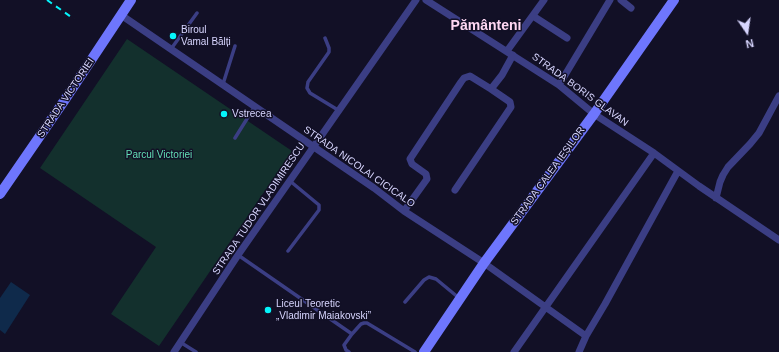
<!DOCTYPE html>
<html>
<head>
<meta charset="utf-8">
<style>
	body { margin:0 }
	#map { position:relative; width:779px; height:352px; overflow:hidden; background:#121026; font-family:Helvetica,sans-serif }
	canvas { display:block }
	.north { position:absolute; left:727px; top:12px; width:40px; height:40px; -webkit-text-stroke:3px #121026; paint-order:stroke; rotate:167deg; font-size:11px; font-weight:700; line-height:16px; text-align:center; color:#d7d5fe }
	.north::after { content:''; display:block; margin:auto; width:14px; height:18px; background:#d7d5fe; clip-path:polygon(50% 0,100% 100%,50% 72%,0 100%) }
</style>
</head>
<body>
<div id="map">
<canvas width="779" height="352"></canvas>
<div class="north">N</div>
</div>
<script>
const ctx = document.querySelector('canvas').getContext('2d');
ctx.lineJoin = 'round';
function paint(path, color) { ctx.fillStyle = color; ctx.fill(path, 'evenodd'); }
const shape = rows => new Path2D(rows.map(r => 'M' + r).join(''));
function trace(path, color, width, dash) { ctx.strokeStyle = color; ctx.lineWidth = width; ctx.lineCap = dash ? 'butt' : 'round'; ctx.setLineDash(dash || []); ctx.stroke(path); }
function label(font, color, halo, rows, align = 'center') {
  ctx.font = font + ' Helvetica,sans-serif'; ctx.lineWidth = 3; ctx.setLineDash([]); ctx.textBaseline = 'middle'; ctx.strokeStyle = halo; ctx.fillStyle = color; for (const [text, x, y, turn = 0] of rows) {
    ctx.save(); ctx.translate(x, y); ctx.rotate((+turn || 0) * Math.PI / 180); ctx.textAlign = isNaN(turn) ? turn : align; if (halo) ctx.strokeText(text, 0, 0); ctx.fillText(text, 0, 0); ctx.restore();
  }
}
paint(shape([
	[127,39,292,151,159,346,111,314,156,247,40,168]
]), '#13302d');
paint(shape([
	[11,282,30,295,5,334,0,330,0,298]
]), '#0f2a4b');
trace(shape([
	[325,38,329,48,329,52,308,82,307,88,310,93,338,110],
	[171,49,197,13],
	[223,84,235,46],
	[235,138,255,106],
	[288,251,319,210,319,205,290,181],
	[238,255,352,334,361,324,364,323,367,323,415,352],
	[405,302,424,280,429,277,436,279,459,298],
	[180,342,196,352],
	[349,352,346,350,344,345,352,334]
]), '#3b3e84', 3.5);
trace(shape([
	[426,0,559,85,594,114,654,153,699,186,779,240],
	[621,0,631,8],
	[121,15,374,188,404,211,484,263,586,336],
	[533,16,567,38],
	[507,51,544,0],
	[559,85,610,0],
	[491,89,502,75,513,55],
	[716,198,720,182,723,175,728,167,750,144,759,133,779,96],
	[404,211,427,179,426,174,412,164,410,159,461,82,464,78,470,76,491,89,510,102,511,107,455,190],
	[174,352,238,255,416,0],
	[514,352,654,153],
	[579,352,586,336,605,304,678,171]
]), '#3b3e84', 7);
trace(shape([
	[0,194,64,101,131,0],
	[424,352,484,263,594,114,674,0]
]), '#6e76fd', 10);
trace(shape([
	[47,0,74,19]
]), '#05f5fb', 2, [6, 5]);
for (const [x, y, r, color] of [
	[173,36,4,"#05f5fb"],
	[224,114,4,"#05f5fb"],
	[268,310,4,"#05f5fb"]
]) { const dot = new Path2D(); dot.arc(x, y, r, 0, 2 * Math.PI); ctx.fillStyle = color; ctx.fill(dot); trace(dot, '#121026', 1.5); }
label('10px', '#d7d5fe', '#121026', [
	["Biroul",181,30],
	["Vamal Bălți",181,42],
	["Vstrecea",232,114],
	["Liceul Teoretic",276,304],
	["„Vladimir Maiakovski”",276,316]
], 'left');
label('10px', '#d7d5fe', '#121026', [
	["STRADA BORIS GLAVAN",580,90,36],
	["STRADA VICTORIEI",66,98,-56],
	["STRADA NICOLAI CICICALO",359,167,35],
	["STRADA CALEA IEȘILOR",548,176,-54],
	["STRADA TUDOR VLADIMIRESCU",259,209,-56]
]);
label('10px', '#62deb5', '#121026', [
	["Parcul Victoriei",159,155]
]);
label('bold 14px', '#fed7f3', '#121026', [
	["Pământeni",486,26]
]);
</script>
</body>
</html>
